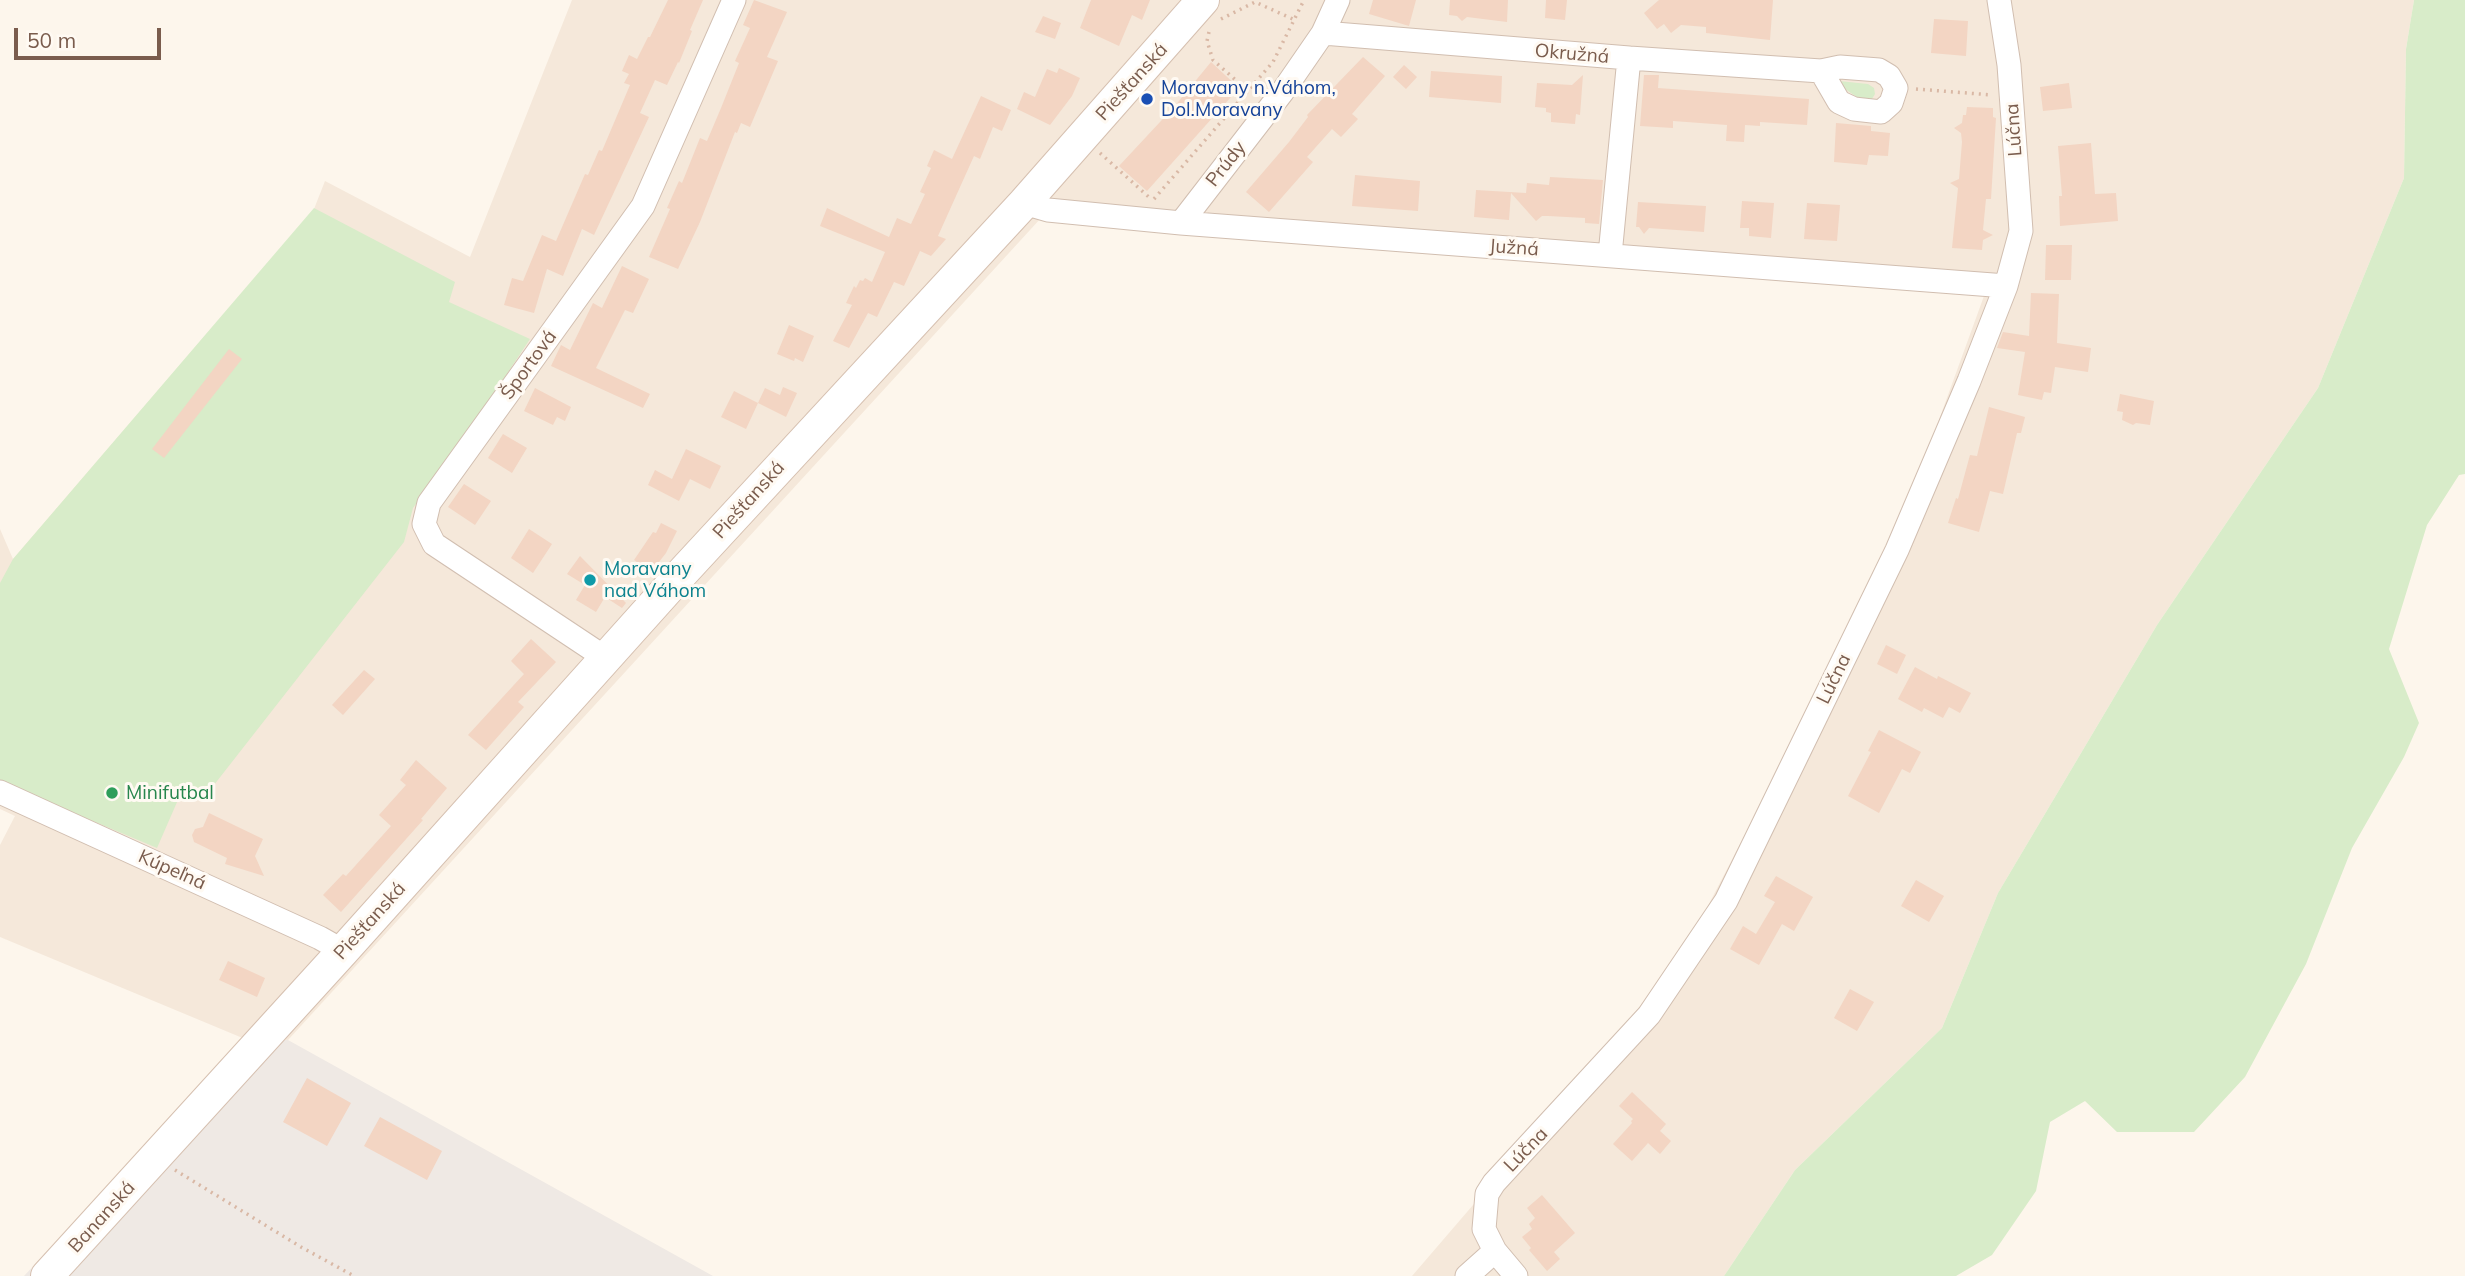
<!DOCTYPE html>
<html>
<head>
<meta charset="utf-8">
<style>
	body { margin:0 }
	#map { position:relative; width:2465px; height:1276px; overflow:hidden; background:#fdf6ec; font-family:Mulish,sans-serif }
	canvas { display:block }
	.scale { position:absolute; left:14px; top:28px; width:147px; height:32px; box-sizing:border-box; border:4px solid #7a5c4d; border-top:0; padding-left:9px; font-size:21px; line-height:24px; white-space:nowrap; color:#7a5c4d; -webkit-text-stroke:5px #fffaf3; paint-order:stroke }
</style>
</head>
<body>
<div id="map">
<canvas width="2465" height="1276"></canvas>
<div class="scale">50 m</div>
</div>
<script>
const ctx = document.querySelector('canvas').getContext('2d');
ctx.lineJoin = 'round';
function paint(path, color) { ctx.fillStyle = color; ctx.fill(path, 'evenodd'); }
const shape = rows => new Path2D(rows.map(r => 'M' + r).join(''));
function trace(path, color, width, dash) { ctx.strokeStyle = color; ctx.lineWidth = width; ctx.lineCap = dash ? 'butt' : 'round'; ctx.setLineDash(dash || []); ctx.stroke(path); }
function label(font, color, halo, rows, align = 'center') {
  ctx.font = font + ' Mulish,sans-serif'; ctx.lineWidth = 6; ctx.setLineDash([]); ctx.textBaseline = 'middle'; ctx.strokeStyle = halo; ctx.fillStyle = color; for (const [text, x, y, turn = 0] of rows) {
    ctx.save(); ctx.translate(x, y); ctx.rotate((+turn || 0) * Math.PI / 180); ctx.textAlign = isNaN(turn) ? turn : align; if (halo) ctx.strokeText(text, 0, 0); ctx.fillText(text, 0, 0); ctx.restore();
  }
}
paint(shape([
	[572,0,2414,0,2406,49,2404,178,2318,388,2157,625,1998,893,1942,1028,1795,1170,1724,1276,1412,1276,1620,1034,1699,923,1888,560,1984,296,1041,218,288,1040,245,1039,0,937,0,845,15,816,0,809,0,529,13,559,314,209,325,181,470,257]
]), '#f5e8da');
paint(shape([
	[245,1039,288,1040,713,1276,24,1276]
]), '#efe9e4');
paint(shape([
	[2414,0,2465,0,2465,474,2459,475,2427,525,2389,649,2419,723,2404,757,2352,848,2306,964,2245,1077,2194,1132,2117,1132,2085,1101,2050,1122,2036,1191,1992,1255,1956,1276,1724,1276,1795,1170,1942,1028,1998,893,2157,625,2318,388,2404,178,2406,49],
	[1839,81,1868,84,1874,88,1875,94,1870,102,1861,100,1838,84],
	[314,208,455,282,449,302,530,339,485,407,413,508,404,542,203,799,181,793,157,848,0,782,0,583,13,559]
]), '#d8ecc9');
paint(shape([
	[668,0,703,0,690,30,692,31,679,63,678,62,667,85,655,80,640,113,649,117,594,235,582,229,563,276,547,269,534,313,504,305,512,278,523,281,542,235,556,241,585,174,588,175,599,150,602,151,630,85,624,83,629,74,622,71,629,55,637,59,648,37,650,37],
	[754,0,787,12,767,57,778,61,750,127,741,123,737,133,735,132,700,222,678,269,649,257,670,209,667,208,679,181,682,183,700,138,707,141,721,108,739,63,735,61,750,28,743,25],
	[1091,0,1150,0,1142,20,1132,15,1119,46,1080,28],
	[1373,0,1416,0,1409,26,1369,14],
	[1450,0,1508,0,1507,22,1467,17,1462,21,1457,16,1449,15],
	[1546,0,1567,0,1565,20,1545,18],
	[1659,0,1773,0,1770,40,1706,33,1706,27,1681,25,1671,33,1664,24,1657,29,1644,13],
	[1043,16,1061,23,1055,39,1035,32],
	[1934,19,1968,21,1966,56,1931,53],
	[1363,57,1385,76,1352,114,1358,119,1341,137,1332,129,1307,157,1313,162,1269,212,1246,192,1289,142,1308,117,1307,115],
	[1211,62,1239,88,1147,191,1119,166,1174,107],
	[1404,65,1417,77,1406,89,1393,77],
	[1059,68,1080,78,1072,96,1050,125,1017,109,1024,92,1035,97,1047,69,1057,73],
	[1431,71,1502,76,1501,103,1429,97],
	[1583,75,1580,115,1576,114,1575,124,1551,122,1551,113,1546,112,1546,108,1535,107,1537,83,1572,85],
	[1644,75,1659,75,1658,88,1809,99,1807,125,1760,122,1760,126,1745,125,1744,142,1726,141,1727,125,1673,121,1673,128,1640,126],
	[2069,83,2072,108,2043,111,2040,87],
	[981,96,1011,110,1002,131,993,127,980,159,974,156,938,236,946,239,931,256,920,251,904,286,894,282,877,317,868,313,849,348,833,341,852,305,846,303,854,286,856,288,860,280,863,281,865,278,872,282,885,252,820,226,827,208,889,237,897,218,911,224,925,194,920,192,931,168,927,166,934,150,952,159],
	[1967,107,1993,108,1993,117,1996,118,1991,199,1986,199,1983,230,1993,235,1983,240,1982,250,1952,248,1958,188,1950,183,1959,179,1962,142,1961,133,1954,128,1962,123,1963,115,1966,115],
	[1836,123,1871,126,1871,131,1890,133,1888,156,1869,155,1867,165,1834,162],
	[2091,143,2095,194,2116,193,2118,221,2060,226,2059,196,2062,196,2058,146],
	[1355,175,1420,181,1418,211,1352,206],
	[1550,177,1603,180,1599,224,1585,223,1585,218,1548,216,1542,216,1536,221,1511,193,1509,220,1474,217,1476,190,1526,193,1527,183,1549,185],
	[1742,201,1774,203,1771,238,1749,236,1749,228,1740,228],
	[1638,202,1706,206,1704,232,1649,228,1644,234,1639,227,1636,227],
	[1807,203,1840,205,1837,241,1804,239],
	[2046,245,2072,245,2071,280,2045,280],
	[622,266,649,279,633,313,625,310,596,368,650,394,643,408,551,366,561,345,570,350,593,303,602,308],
	[2031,293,2059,294,2057,343,2091,348,2088,372,2055,367,2051,393,2044,392,2042,400,2018,395,2025,352,1997,348,2003,332,2029,336],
	[789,325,814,336,803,362,795,358,794,361,777,354],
	[229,349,242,359,164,458,152,449],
	[783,387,797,393,786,417,758,403,765,388,780,395],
	[535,388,571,407,565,421,557,417,553,425,524,411],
	[734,391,758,403,746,429,721,417],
	[2120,394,2154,401,2150,425,2136,423,2133,425,2122,420,2123,412,2117,411],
	[1989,407,2025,417,2021,433,2017,433,2003,494,1990,491,1979,532,1948,523,1956,498,1958,499,1970,455,1977,456],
	[503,434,527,448,512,473,488,458],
	[686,449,721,466,710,489,690,479,679,501,648,485,655,470,672,479],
	[464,484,491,501,475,525,448,507],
	[661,523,677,531,666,553,651,572,634,560,653,532,656,533],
	[529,529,552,544,533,573,511,558],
	[580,556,626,603,622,608,605,597,596,612,576,600,585,585,567,574],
	[531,639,556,662,518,702,524,707,486,750,468,735,524,674,511,661],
	[1886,645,1906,655,1897,674,1877,664],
	[1915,667,1937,679,1938,676,1971,693,1960,713,1949,707,1943,718,1924,708,1922,712,1898,699],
	[364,670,375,679,343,715,332,705],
	[1879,730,1921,752,1910,773,1902,769,1879,813,1848,796,1871,752,1868,751],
	[416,760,447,788,421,819,423,820,341,912,323,895,343,874,346,876,391,826,379,815,406,785,400,780],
	[209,813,263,839,255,856,264,876,225,864,227,858,194,842,192,835,195,829,203,827],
	[1776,876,1813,897,1794,931,1782,924,1759,965,1730,949,1743,926,1756,934,1775,902,1764,896],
	[1916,880,1944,896,1929,922,1901,906],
	[228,961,265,978,257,997,219,980],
	[1850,989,1874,1002,1857,1031,1834,1018],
	[307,1078,351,1103,327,1146,283,1122],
	[1632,1092,1666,1124,1660,1131,1671,1141,1660,1154,1648,1143,1632,1161,1613,1144,1632,1123,1631,1121,1633,1119,1619,1106],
	[380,1117,442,1151,427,1180,364,1146],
	[1542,1195,1575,1233,1554,1252,1560,1259,1547,1271,1529,1250,1531,1248,1522,1237,1532,1229,1529,1224,1535,1218,1527,1208]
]), '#f3d5c3');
const street = shape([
	[1323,33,1629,58,1821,71,1839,102,1854,109,1881,112,1891,103,1896,88,1889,76,1879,70,1840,67,1821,71],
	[1024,203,1048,210,1181,223,2006,286],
	[1181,223,1283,91,1323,33,1338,0],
	[1610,255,1629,58],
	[607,659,434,544,424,524,429,503,643,206,734,0],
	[0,792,320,938,343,951],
	[1467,1276,1495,1251],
	[1516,1276,1495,1251,1484,1229,1487,1194,1494,1183,1649,1015,1726,901,1897,550,1969,381,2006,286,2021,231,2009,65,1999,0]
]);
const secondary = shape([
	[47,1276,343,951,683,572,1024,203,1203,0]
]);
trace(street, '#d1beb0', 25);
trace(secondary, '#d6c0b0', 34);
trace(shape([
	[1221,19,1255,2,1295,20],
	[1209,32,1207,41,1213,60,1248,91],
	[1916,89,1992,95],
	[1100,153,1151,199],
	[1154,199,1273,62,1304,0],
	[175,1170,301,1247,354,1276]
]), '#d9b8a5', 3.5, [2, 5]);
trace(street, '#fff', 23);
trace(secondary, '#fff', 32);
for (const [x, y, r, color] of [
	[1147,99,7,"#1a4fb4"],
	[590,580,7,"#0f9aa8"],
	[112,793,7,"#2e9e5b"]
]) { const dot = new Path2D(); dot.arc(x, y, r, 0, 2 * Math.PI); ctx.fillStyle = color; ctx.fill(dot); trace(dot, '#fffaf3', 2.5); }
label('19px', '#7a5c4d', '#fffaf3', [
	["Okružná",1572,54,5],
	["Piešťanská",1132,82,-48],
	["Lúčna",2014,130,-94],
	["Prúdy",1226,164,-52],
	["Južná",1514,248,4],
	["Športová",529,365,-54],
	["Piešťanská",749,500,-48],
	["Lúčna",1834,679,-64],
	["Kúpeľná",172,870,24],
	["Piešťanská",370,921,-48],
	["Lúčna",1526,1150,-46],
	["Bananská",102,1217,-48]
]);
label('19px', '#164399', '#fffaf3', [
	["Moravany n.Váhom,",1161,88],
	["Dol.Moravany",1161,110]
], 'left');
label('19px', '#0d838f', '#fffaf3', [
	["Moravany",604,569],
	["nad Váhom",604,591]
], 'left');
label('19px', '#27864d', '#fffaf3', [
	["Minifutbal",126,793]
], 'left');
</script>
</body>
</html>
